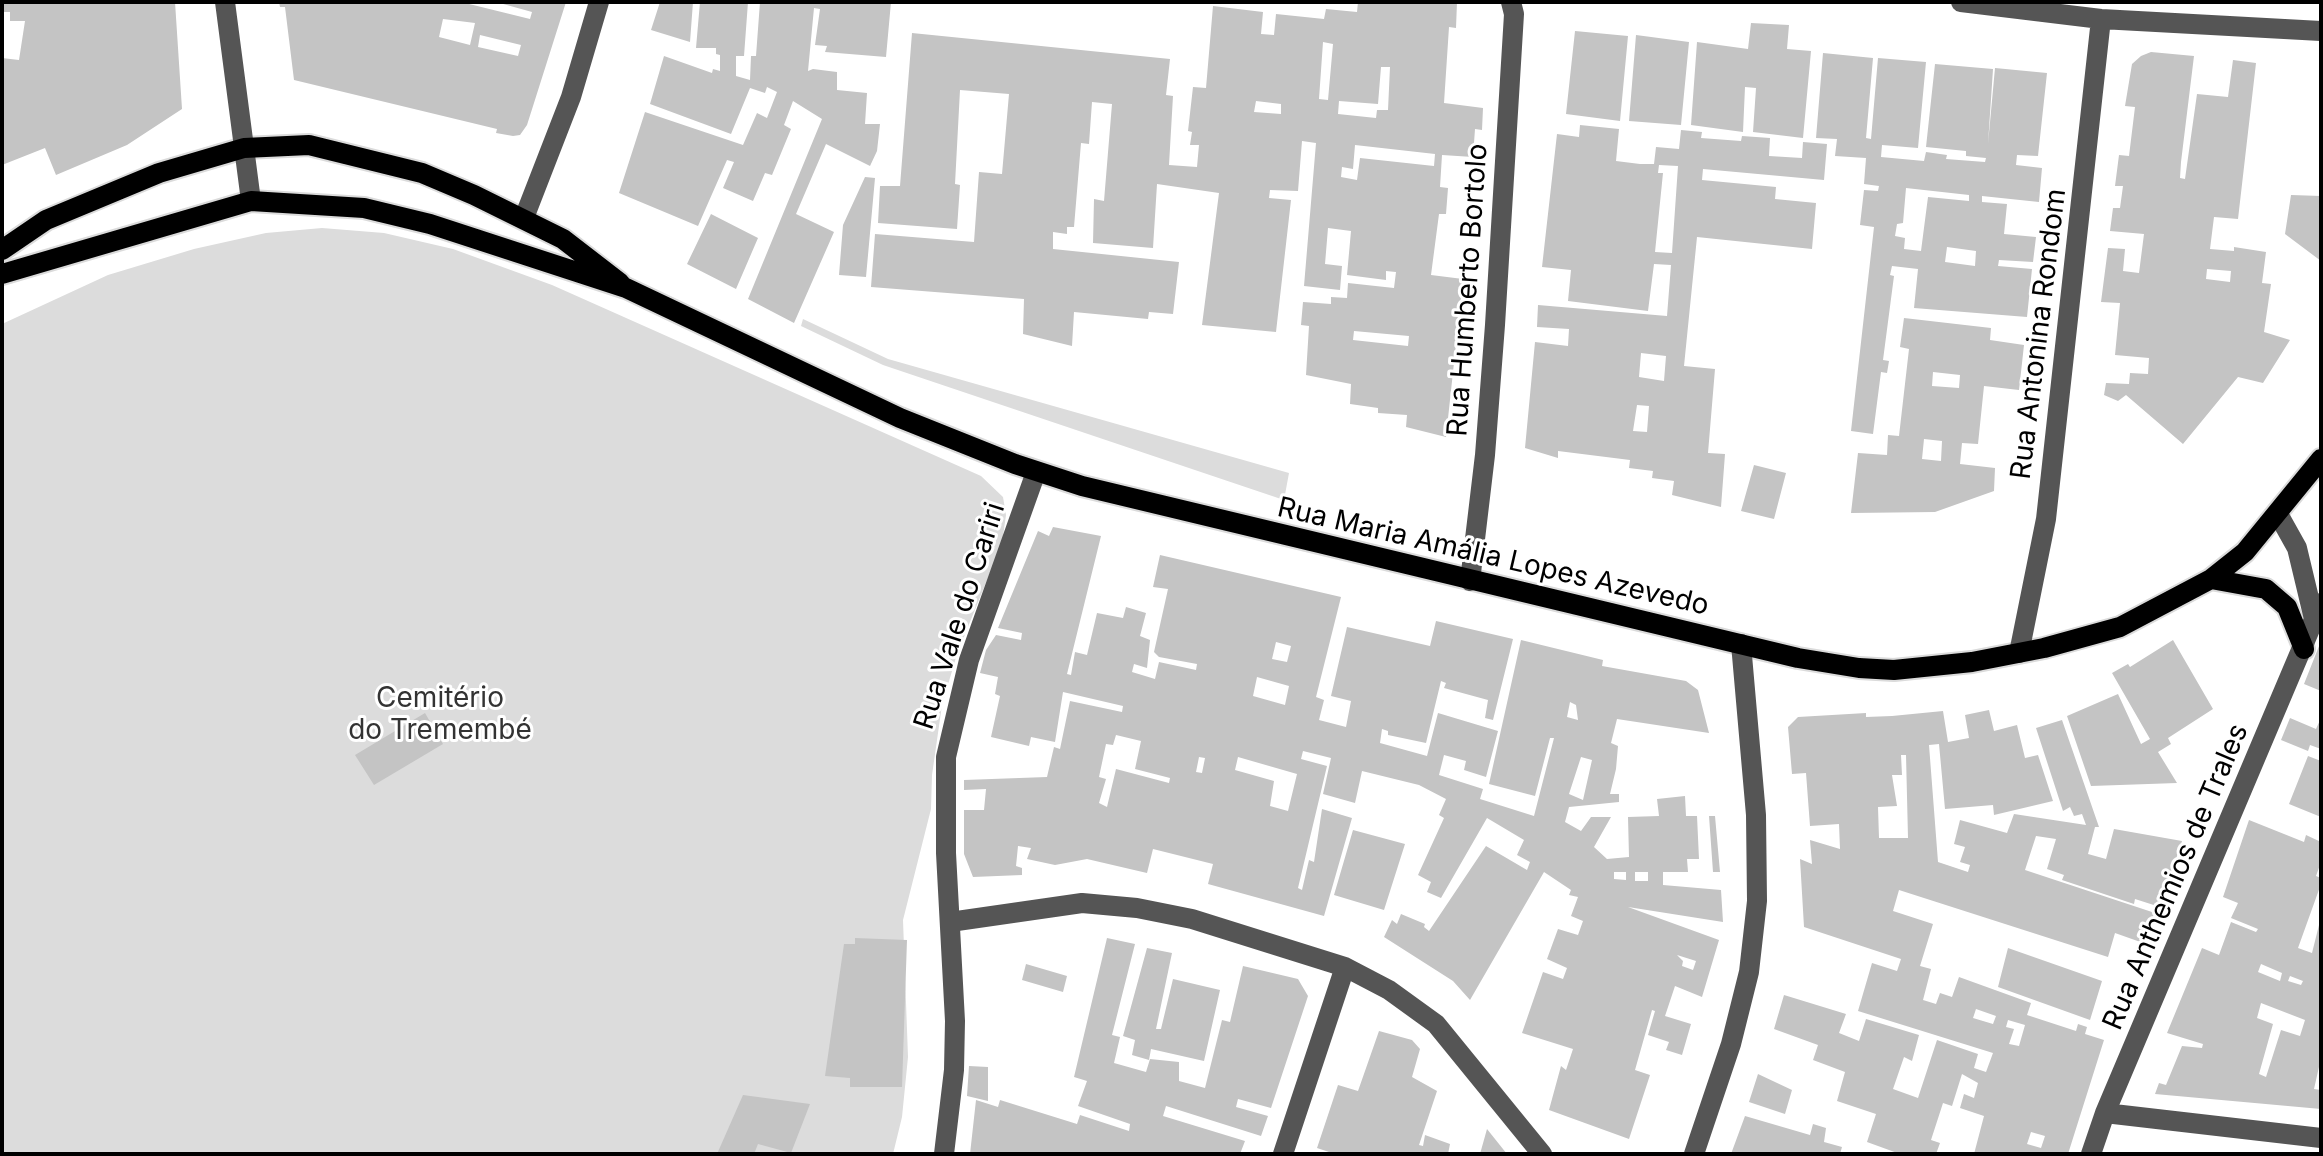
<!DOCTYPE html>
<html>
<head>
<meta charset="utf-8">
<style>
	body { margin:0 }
	#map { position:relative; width:2323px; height:1156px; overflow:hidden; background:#fff; font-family:Inter,sans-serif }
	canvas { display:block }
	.frame { position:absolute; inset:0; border:4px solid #000; pointer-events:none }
</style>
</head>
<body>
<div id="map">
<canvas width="2323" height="1156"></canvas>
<div class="frame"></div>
</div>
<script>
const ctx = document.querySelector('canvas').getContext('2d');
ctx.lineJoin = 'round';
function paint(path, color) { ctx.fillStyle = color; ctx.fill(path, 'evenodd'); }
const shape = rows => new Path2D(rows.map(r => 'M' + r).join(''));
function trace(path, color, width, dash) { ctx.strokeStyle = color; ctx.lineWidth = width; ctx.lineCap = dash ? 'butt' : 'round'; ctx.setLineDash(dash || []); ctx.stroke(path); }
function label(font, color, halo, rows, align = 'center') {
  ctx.font = font + ' Inter,sans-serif'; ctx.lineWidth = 6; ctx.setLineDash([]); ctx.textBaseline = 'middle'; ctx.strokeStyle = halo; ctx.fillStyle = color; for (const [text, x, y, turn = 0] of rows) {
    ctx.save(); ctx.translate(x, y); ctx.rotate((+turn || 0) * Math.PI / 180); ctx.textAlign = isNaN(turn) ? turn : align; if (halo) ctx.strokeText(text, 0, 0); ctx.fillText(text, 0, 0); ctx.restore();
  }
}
paint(shape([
	[322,228,384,233,453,249,552,285,981,476,1003,497,1006,515,1002,543,957,654,942,705,932,775,931,809,903,920,908,1057,902,1117,893,1154,2,1154,2,324,108,275,194,249,266,233],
	[803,319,888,359,1289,473,1284,500,883,365,801,326]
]), '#dcdcdc');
paint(shape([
	[2,2,175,2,182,109,127,145,56,175,45,148,2,165,2,58,19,60,25,21,10,21,10,12,2,12],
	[279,2,461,2,530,19,532,12,496,2,566,2,527,125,520,135,513,136,496,133,497,129,294,80,285,7,280,7],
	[443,19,475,23,470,45,439,37],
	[480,35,521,45,518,56,478,47],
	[660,2,693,2,690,42,651,30],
	[700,2,748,2,744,56,736,56,736,76,750,80,751,56,756,56,760,2,891,2,886,57,825,52,827,46,815,45,820,9,814,8,808,71,813,69,837,72,837,90,867,93,865,124,880,124,877,151,870,166,826,144,796,214,834,232,794,323,748,299,822,119,793,101,784,125,791,129,772,175,765,173,753,201,723,188,734,162,727,160,698,226,619,193,645,112,743,145,757,113,767,118,777,92,767,87,765,93,750,88,731,134,650,104,664,56,712,73,713,69,720,71,720,55,716,54,716,48,696,48],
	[1358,2,1457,2,1456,28,1449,27,1444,103,1483,108,1482,130,1475,129,1473,157,1442,155,1440,187,1448,188,1446,214,1439,214,1431,275,1463,279,1446,437,1406,427,1407,415,1378,413,1378,408,1350,404,1351,384,1306,375,1309,326,1301,325,1303,302,1331,304,1331,297,1347,298,1348,283,1394,288,1396,272,1386,271,1386,280,1347,275,1351,231,1328,228,1325,264,1342,266,1340,290,1304,286,1316,143,1302,141,1298,191,1270,190,1269,198,1291,200,1276,332,1202,325,1219,193,1157,184,1153,248,1093,243,1094,199,1104,201,1112,104,1092,102,1089,144,1081,143,1074,227,1067,227,1067,234,1053,232,1053,249,1179,262,1173,314,1149,312,1148,319,1074,312,1072,346,1023,334,1024,299,871,287,875,234,974,242,979,172,1002,174,1009,94,960,90,955,184,960,185,957,229,878,223,880,186,900,186,912,33,1170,59,1166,95,1173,96,1169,165,1197,167,1199,145,1190,145,1192,132,1188,131,1193,87,1206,88,1213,6,1263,12,1261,34,1274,35,1276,14,1324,19,1326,9,1357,12],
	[1323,42,1333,44,1328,100,1319,99],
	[1381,67,1390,67,1388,110,1377,110,1376,118,1338,114,1339,101,1378,104],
	[1256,101,1281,104,1281,114,1254,112],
	[1355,145,1435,154,1434,166,1360,158,1357,180,1341,177,1342,167,1353,169],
	[1354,331,1409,336,1408,346,1353,340],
	[1751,23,1789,25,1787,49,1811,51,1803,138,1753,132,1756,88,1745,87,1743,132,1691,125,1697,42,1748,49],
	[1575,31,1628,36,1620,121,1566,114],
	[1636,35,1689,42,1681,125,1629,121],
	[2151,52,2194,56,2181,162,2180,178,2185,179,2197,94,2228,97,2233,60,2256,63,2238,219,2214,217,2210,249,2234,251,2234,247,2266,252,2262,283,2271,284,2264,332,2290,340,2263,383,2238,377,2183,444,2126,395,2118,401,2104,395,2106,383,2129,384,2130,373,2148,374,2149,358,2115,355,2120,303,2101,302,2108,248,2125,249,2123,271,2139,273,2144,234,2110,231,2113,208,2120,208,2123,186,2115,186,2119,155,2129,156,2135,107,2125,106,2132,64,2141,56],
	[2207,269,2231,271,2230,282,2206,279],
	[1823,53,1873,58,1866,138,1871,139,1878,58,1926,62,1918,148,1882,145,1881,157,1924,161,1926,152,1947,155,1946,159,1985,162,1986,158,1966,156,1966,151,1926,147,1935,64,1993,69,1988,144,1995,68,2047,73,2038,156,2017,155,2016,165,2042,168,2039,202,1982,196,1982,202,2007,204,2004,234,2036,237,2033,262,1999,260,1998,266,2032,269,2027,317,1914,308,1918,269,1892,266,1890,275,1894,276,1883,360,1889,361,1887,373,1881,372,1873,434,1851,431,1874,227,1860,225,1864,190,1878,191,1879,186,1864,184,1866,158,1835,156,1837,139,1816,138],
	[1906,188,1969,195,1969,201,1928,197,1921,251,1904,249,1905,238,1895,236,1897,224,1903,223],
	[1947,247,1976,251,1975,266,1945,262],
	[1580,125,1619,129,1616,161,1640,164,1654,164,1656,147,1679,149,1681,130,1702,132,1701,138,1741,141,1742,136,1770,138,1769,156,1802,158,1803,142,1827,144,1824,180,1703,169,1702,180,1776,187,1775,199,1816,203,1812,249,1697,237,1684,366,1715,369,1708,453,1725,454,1721,507,1672,495,1674,481,1652,478,1653,471,1629,468,1630,460,1558,451,1558,458,1525,448,1535,342,1568,346,1569,329,1537,327,1538,305,1667,316,1671,265,1654,264,1648,311,1568,301,1571,270,1542,267,1557,134,1579,137],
	[1659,165,1678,166,1672,253,1655,252,1663,173,1658,173],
	[1641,353,1666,356,1664,381,1639,377],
	[1637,405,1649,406,1647,432,1633,431],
	[865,177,875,178,866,277,839,275,843,225],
	[2291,195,2321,196,2321,261,2285,234],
	[711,214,758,238,736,289,687,264],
	[1904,318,1991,328,1990,340,2024,345,2019,390,1984,386,1978,444,1962,443,1960,464,1995,468,1994,491,1935,512,1851,513,1858,453,1887,455,1888,435,1899,436,1909,349,1900,347],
	[1933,372,1960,375,1959,388,1932,386],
	[1924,439,1942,441,1941,461,1922,459],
	[1754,465,1786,473,1774,519,1741,511],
	[1053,527,1101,536,1067,674,1071,675,1075,652,1087,655,1097,613,1123,618,1126,607,1146,613,1140,636,1150,640,1147,668,1134,664,1132,672,1155,679,1159,662,1196,670,1197,664,1159,657,1154,652,1168,589,1153,587,1160,555,1341,597,1316,697,1324,700,1319,720,1346,727,1351,701,1331,696,1347,627,1430,646,1436,621,1513,639,1493,720,1485,718,1488,700,1444,688,1446,683,1441,681,1426,743,1388,735,1388,731,1382,729,1380,743,1427,756,1438,713,1498,731,1486,777,1464,770,1466,761,1444,755,1439,775,1483,789,1480,799,1534,816,1554,738,1550,738,1535,796,1489,784,1521,640,1603,660,1602,666,1686,681,1698,690,1709,733,1617,719,1611,743,1618,746,1616,769,1610,794,1619,794,1619,802,1569,807,1565,822,1581,831,1591,817,1611,817,1594,847,1607,859,1629,857,1628,817,1659,816,1657,799,1685,796,1686,816,1697,816,1699,859,1687,859,1688,872,1663,872,1663,885,1721,890,1723,922,1628,907,1719,940,1702,997,1675,986,1665,1016,1691,1024,1682,1055,1666,1050,1669,1042,1648,1035,1655,1011,1652,1010,1635,1070,1650,1075,1629,1139,1549,1110,1561,1066,1566,1070,1573,1049,1522,1033,1543,972,1563,979,1567,968,1547,959,1558,929,1578,935,1583,921,1571,916,1578,897,1569,895,1571,890,1544,872,1470,1000,1453,981,1384,937,1392,920,1397,924,1401,914,1425,924,1424,927,1429,931,1486,846,1527,870,1530,862,1517,855,1524,840,1487,818,1441,898,1427,892,1431,882,1418,875,1444,818,1439,815,1446,799,1419,785,1362,771,1355,803,1323,794,1331,758,1303,751,1301,759,1327,766,1298,888,1302,890,1309,860,1314,862,1322,809,1352,818,1324,916,1208,884,1213,864,1153,849,1147,873,1087,859,1055,865,1027,859,1031,848,1018,846,1016,866,1022,868,1022,875,973,877,964,854,964,810,984,810,986,789,964,790,964,780,1047,777,1054,747,1060,749,1070,701,1122,712,1123,706,1063,692,1055,742,1031,737,1029,746,991,737,1000,696,995,694,998,677,980,673,986,650,996,635,1021,640,1022,633,998,628,1038,531,1049,536],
	[1276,642,1291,646,1287,662,1272,659],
	[1257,677,1289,686,1285,705,1253,696],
	[1570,702,1576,705,1578,720,1567,717],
	[1116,735,1141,741,1135,769,1170,778,1169,783,1116,769,1107,807,1099,803,1106,779,1099,777,1106,744,1113,745],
	[1199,757,1205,758,1202,773,1196,772],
	[1238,757,1297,774,1288,811,1270,806,1274,781,1235,770],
	[1581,757,1592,760,1583,800,1569,794],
	[1614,872,1626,872,1626,880,1614,879],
	[1635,872,1648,872,1648,881,1635,881],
	[1677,955,1696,961,1693,970,1682,966,1683,961],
	[2173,640,2213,709,2168,738,2171,744,2158,752,2177,783,2091,786,2067,716,2118,694,2141,744,2150,739,2112,673,2128,664,2130,667],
	[2321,641,2321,691,2304,684],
	[1989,710,1994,731,2017,725,2025,758,2038,755,2053,801,1994,815,1993,805,1945,809,1939,744,1929,745,1938,862,1968,872,1970,865,1960,862,1965,847,1954,844,1960,820,2007,833,2014,814,2086,825,2082,814,2074,816,2070,807,2063,811,2036,728,2062,720,2099,827,2095,827,2088,854,2106,859,2114,829,2182,841,2160,907,2135,899,2134,904,2062,880,2064,875,2047,869,2056,839,2036,836,2025,870,2155,913,2146,944,2115,933,2108,957,1899,890,1893,911,1933,924,1920,966,1931,969,1923,1000,1936,1004,1940,993,1952,997,1959,977,2031,1003,2027,1015,2076,1031,2078,1024,2087,1027,2085,1034,2104,1040,2068,1154,1974,1154,1984,1116,1960,1108,1964,1094,1974,1098,1978,1083,1962,1074,1952,1106,1943,1103,1931,1140,1940,1143,1936,1154,1900,1154,1867,1142,1876,1114,1837,1101,1845,1072,1813,1060,1818,1045,1774,1029,1784,995,1846,1014,1839,1033,1859,1041,1866,1019,1919,1035,1912,1061,1904,1057,1893,1089,1918,1098,1937,1040,1978,1054,1974,1068,1986,1072,1993,1053,1858,1011,1872,963,1897,971,1901,959,1804,927,1800,859,1812,864,1810,840,1840,849,1839,824,1810,826,1806,773,1792,774,1788,727,1798,717,1866,713,1866,717,1892,716,1943,711,1948,742,1969,738,1965,715],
	[1901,755,1906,755,1908,838,1879,838,1878,807,1897,806,1892,775,1902,775],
	[1976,1009,1996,1016,1993,1024,1973,1018],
	[2008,1020,2025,1025,2019,1046,2009,1044,2014,1029,2006,1027],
	[2031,1132,2045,1136,2041,1148,2027,1144],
	[425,713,443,744,374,785,355,755],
	[2290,718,2316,729,2321,718,2321,749,2310,745,2308,751,2281,740],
	[2308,756,2321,761,2321,817,2289,804],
	[1709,816,1715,816,1720,872,1713,872],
	[2249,820,2304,842,2306,835,2321,842,2321,862,2316,876,2321,878,2321,884,2298,948,2312,953,2321,917,2321,1058,2314,1089,2321,1090,2321,1109,2155,1094,2159,1083,2166,1085,2182,1046,2202,1048,2203,1044,2167,1033,2202,948,2219,955,2231,922,2256,932,2258,929,2231,918,2238,903,2223,897],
	[2261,964,2282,973,2280,981,2258,972],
	[2290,976,2303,981,2301,985,2288,981],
	[2261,1003,2305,1020,2300,1036,2281,1030,2266,1077,2259,1074,2273,1024,2257,1018],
	[1353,830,1405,844,1384,910,1334,895],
	[855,938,907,940,902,1087,850,1087,850,1078,825,1076,844,944,855,944],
	[1107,938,1135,944,1112,1035,1120,1037,1114,1063,1146,1072,1150,1059,1179,1062,1179,1081,1205,1088,1222,1020,1230,1022,1243,966,1298,979,1308,996,1271,1108,1238,1099,1236,1107,1268,1116,1261,1136,1166,1106,1163,1116,1245,1141,1240,1154,970,1154,976,1100,998,1107,1000,1100,1077,1124,1080,1115,1129,1131,1130,1124,1078,1106,1087,1081,1074,1077],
	[1147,948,1172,953,1156,1029,1161,1029,1173,979,1220,990,1204,1061,1151,1049,1149,1060,1132,1055,1135,1040,1123,1036],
	[2008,948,2102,981,2090,1020,1998,987],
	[1026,964,1067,976,1063,992,1022,980],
	[1379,1031,1412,1040,1420,1049,1412,1077,1437,1091,1419,1145,1423,1146,1425,1135,1450,1144,1448,1154,1335,1154,1317,1148,1338,1085,1358,1091],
	[969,1066,988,1067,988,1101,967,1096],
	[1758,1074,1792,1090,1785,1114,1749,1102],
	[743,1095,810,1104,791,1153,758,1144,754,1154,717,1154],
	[1745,1116,1810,1135,1813,1124,1826,1128,1824,1142,1842,1147,1840,1154,1731,1154],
	[1487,1129,1507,1154,1480,1154]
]), '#c4c4c4');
const major = shape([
	[2,250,46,220,159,173,244,148,309,145,422,173,474,195,563,239,620,283],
	[2,274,251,201,364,208,430,224,626,288,900,418,1015,464,1082,486,1798,658,1859,668,1894,670,1972,662,2044,648,2120,627,2211,579,2245,552,2321,459],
	[2211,579,2266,589,2287,607,2304,649]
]);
trace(major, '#dbdbdb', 24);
trace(shape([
	[225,2,251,201],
	[1961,2,2101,19,2321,31],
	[524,218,571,97,599,2],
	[2278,514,2297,548,2314,619],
	[1470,581,1485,455,1495,325,1514,14,1511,2],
	[2019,653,2046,519,2101,19],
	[950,922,1082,903,1137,908,1192,919,1345,967,1389,990,1436,1024,1542,1154],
	[2105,1113,2321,1138],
	[944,1154,954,1070,955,1021,946,853,946,757,969,660,1036,472],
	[1283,1154,1345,967],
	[1694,1154,1731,1044,1749,972,1757,901,1756,815,1741,644],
	[2091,1154,2105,1113,2321,603]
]), '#555', 20);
trace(major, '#000', 20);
label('28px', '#000', '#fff', [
	["Rua Humberto Bortolo",1468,290,-86],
	["Rua Antonina Rondom",2039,334,-83],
	["Rua Maria Amália Lopes Azevedo",1493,557,13],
	["Rua Vale do Cariri",960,616,-72],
	["Rua Anthemios de Trales",2176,877,-67]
]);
label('28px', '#333', '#fff', [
	["Cemitério",440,699],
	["do Tremembé",440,731]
]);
</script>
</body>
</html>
